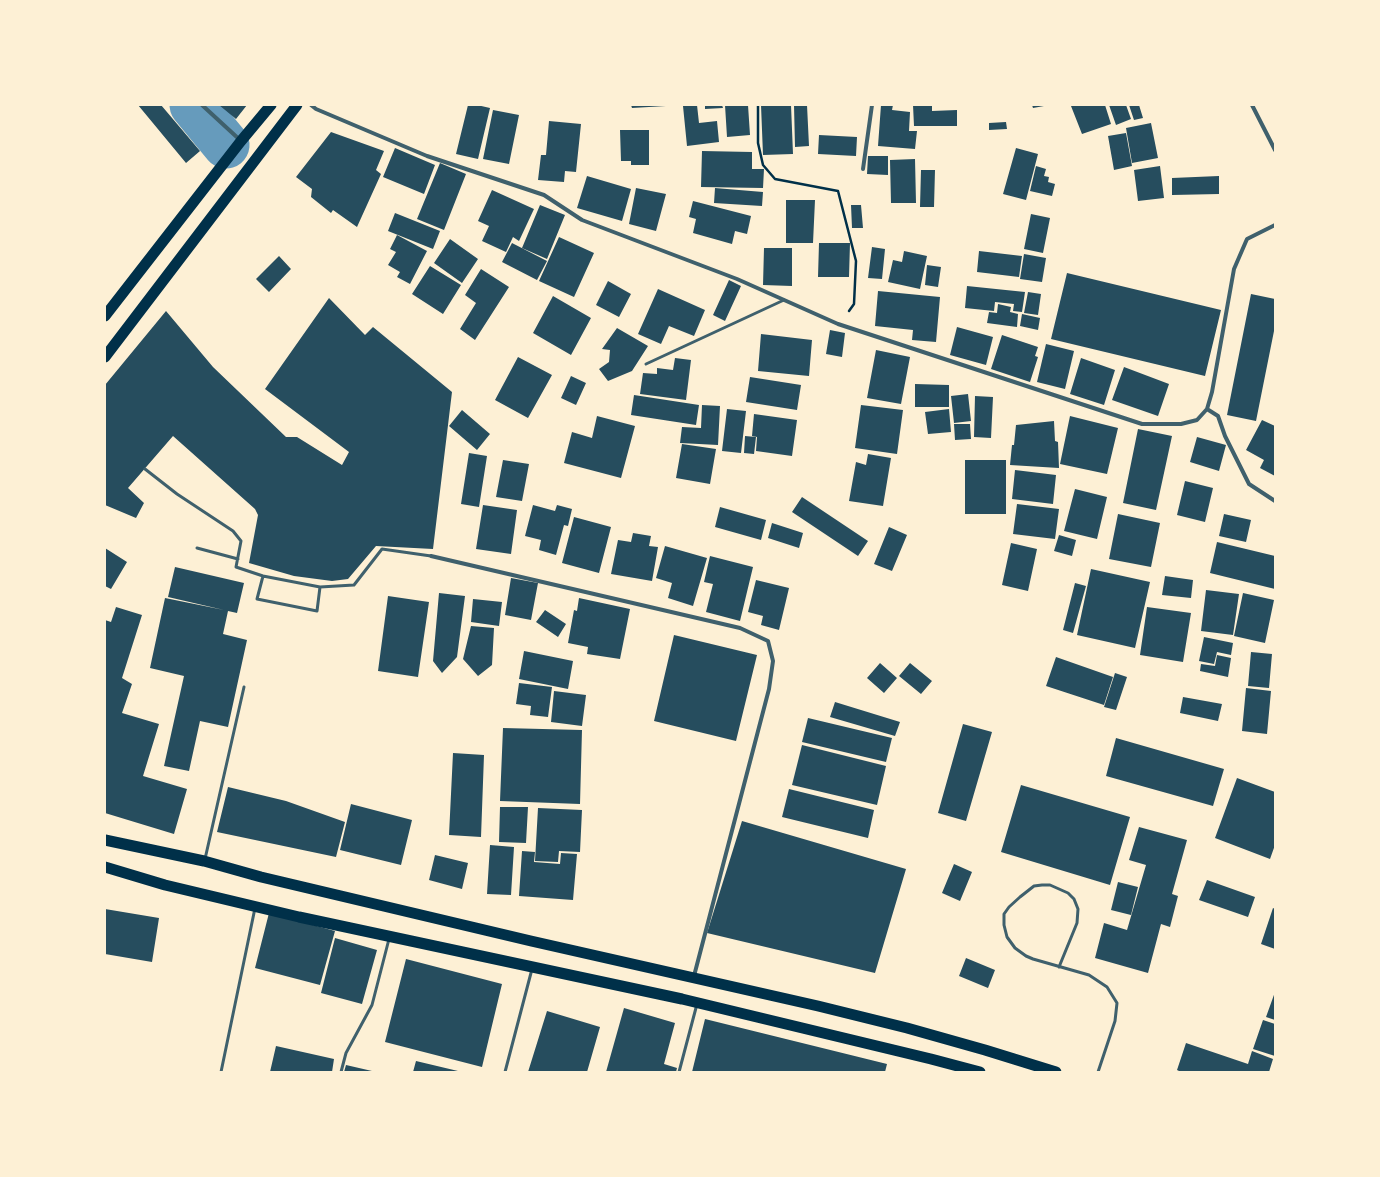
<!DOCTYPE html>
<html>
<head>
<meta charset="utf-8">
<style>
	body { margin:0 }
	#map { position:relative; width:1380px; height:1177px; overflow:hidden; background:#fdf0d5; font-family:"IBM Plex Sans",sans-serif }
	canvas { display:block }
	.frame { position:absolute; inset:0; border:106px solid #fdf0d5; pointer-events:none }
</style>
</head>
<body>
<div id="map">
<canvas width="1380" height="1177"></canvas>
<div class="frame"></div>
</div>
<script>
const ctx = document.querySelector('canvas').getContext('2d');
ctx.lineJoin = 'round';
const shape = rows => new Path2D(rows.map(r => 'M' + r).join(''));
function trace(path, color, width, dash) { ctx.strokeStyle = color; ctx.lineWidth = width; ctx.lineCap = dash ? 'butt' : 'round'; ctx.setLineDash(dash || []); ctx.stroke(path); }
function paint(path, color) { ctx.fillStyle = color; ctx.fill(path, 'evenodd'); }
trace(shape([
	[193,105,226,145]
]), '#669bbc', 47);
paint(shape([
	[138,105,161,105,200,151,186,163],
	[219,105,247,105,236,119],
	[468,105,477,105,490,108,478,159,456,154],
	[631,105,666,105,666,106,632,108],
	[697,105,699,123,717,121,719,142,687,146,683,106],
	[705,105,722,105,723,108,705,109],
	[725,105,748,105,750,135,727,137],
	[761,105,791,105,793,154,763,155],
	[794,105,807,105,809,146,795,147],
	[881,105,893,105,892,110,910,112,909,131,917,131,915,149,878,146],
	[913,105,932,105,932,111,957,110,957,126,914,126],
	[1032,105,1043,105,1044,106,1033,108],
	[1073,105,1105,105,1111,124,1082,134,1071,106],
	[1109,105,1126,105,1131,119,1116,125],
	[1129,105,1139,105,1143,118,1134,120],
	[493,110,519,115,509,164,483,159],
	[549,121,581,124,576,172,565,171,564,182,538,180,541,155,546,155],
	[1006,122,1007,129,989,130,989,123],
	[1151,123,1158,158,1132,163,1126,128],
	[620,130,649,130,649,165,631,165,631,161,621,161],
	[331,132,384,151,376,170,381,174,357,227,333,210,331,213,311,197,312,189,296,177],
	[1126,133,1132,166,1114,170,1108,136],
	[819,135,857,137,856,156,818,154],
	[395,148,435,165,424,194,383,177],
	[1016,148,1038,154,1026,200,1003,194],
	[702,151,752,152,752,169,764,169,763,188,701,187],
	[868,156,888,156,888,175,867,174],
	[915,159,916,203,891,203,890,160],
	[440,163,466,174,444,230,417,219],
	[1036,166,1046,169,1044,176,1049,177,1048,182,1055,184,1052,196,1030,191],
	[1160,166,1164,198,1138,201,1134,170],
	[921,170,935,170,934,207,920,207],
	[587,176,631,189,622,221,577,208],
	[1219,176,1219,194,1172,195,1172,178],
	[636,188,666,194,656,231,629,224],
	[715,188,763,192,762,206,714,203],
	[492,190,534,209,519,241,513,237,506,252,482,241,489,226,478,221],
	[786,200,815,200,813,243,786,243],
	[693,201,751,216,747,234,735,231,732,244,693,233,696,219,689,217],
	[540,205,565,215,547,259,522,248],
	[851,205,861,205,863,228,852,228],
	[395,213,440,231,433,249,388,231],
	[1031,214,1050,218,1043,253,1024,249],
	[397,235,427,251,410,284,397,277,400,272,388,265,396,252,390,249],
	[559,237,594,253,574,297,539,281],
	[450,239,478,259,462,283,434,263],
	[512,243,547,261,537,280,502,262],
	[819,243,850,243,849,277,818,277],
	[872,247,885,249,882,279,868,278],
	[764,248,792,248,792,286,763,285],
	[904,251,927,256,920,289,888,282,893,260,902,262],
	[979,251,1022,256,1019,277,977,272],
	[1024,254,1046,258,1042,282,1020,279],
	[279,256,291,269,269,292,256,279],
	[927,265,941,267,938,287,925,285],
	[430,266,461,285,443,314,412,294],
	[481,269,509,287,475,340,460,329,476,303,465,295],
	[1067,273,1221,310,1205,376,1051,339],
	[729,280,741,286,725,321,713,315],
	[608,281,631,294,619,317,596,305],
	[967,286,1025,292,1022,312,1013,311,1014,304,995,302,994,311,965,308],
	[658,289,705,310,694,336,669,326,661,344,638,334],
	[878,291,940,297,936,342,912,340,913,330,875,326],
	[1028,292,1041,294,1038,315,1024,313],
	[1251,294,1275,299,1275,326,1256,421,1227,415],
	[553,296,591,318,571,355,533,333],
	[329,298,365,335,373,327,452,392,433,549,376,546,348,579,332,581,294,576,249,563,258,515,255,509,173,436,128,488,144,503,136,518,105,505,105,385,166,311,213,367,286,437,297,437,342,465,349,452,265,389],
	[998,304,1011,307,1010,312,1018,314,1017,327,987,323,989,312,997,313],
	[1022,314,1040,318,1038,330,1020,326],
	[957,327,993,337,986,365,950,355],
	[617,328,648,346,632,371,608,381,599,369,609,362,610,350,602,349],
	[830,330,845,333,842,357,826,354],
	[761,334,812,340,809,376,758,371],
	[1002,335,1038,347,1035,356,1038,357,1030,382,991,369],
	[1046,344,1074,351,1065,389,1037,382],
	[876,350,910,357,901,404,867,398],
	[518,357,552,375,528,418,495,400],
	[675,358,691,360,686,400,640,394,643,373,657,374,657,368,673,370],
	[1081,358,1115,370,1104,405,1070,394],
	[1124,367,1169,384,1158,416,1112,400],
	[571,376,586,383,576,405,561,398],
	[750,377,801,385,797,410,746,402],
	[915,384,949,385,949,407,915,407],
	[968,394,971,421,954,423,951,396],
	[634,395,699,405,696,425,631,415],
	[975,396,993,397,991,438,974,437],
	[702,405,720,406,718,445,680,443,682,427,701,428],
	[861,405,903,410,897,454,855,448],
	[727,409,746,411,741,453,722,451],
	[949,409,951,432,928,434,925,412],
	[462,410,490,434,477,450,449,426],
	[754,414,797,420,792,456,756,451,757,437,752,436],
	[597,416,635,426,621,478,564,463,572,432,592,438],
	[1070,416,1118,428,1107,474,1060,464],
	[1262,420,1275,426,1275,476,1260,468,1264,460,1246,450],
	[1054,421,1055,441,1058,442,1059,468,1010,465,1012,445,1014,445,1016,425],
	[954,424,970,424,971,439,955,440],
	[1138,429,1172,436,1156,510,1123,503],
	[745,436,756,437,754,454,744,453],
	[1197,437,1226,445,1219,471,1190,462],
	[682,444,716,449,710,484,676,478],
	[469,453,487,456,479,507,461,504],
	[868,454,891,458,883,506,849,501,856,462,866,465],
	[503,460,529,464,522,501,496,497],
	[965,460,1006,460,1006,514,965,514],
	[1015,470,1056,475,1053,504,1012,499],
	[1185,481,1213,488,1205,522,1177,515],
	[1075,489,1107,497,1097,539,1064,531],
	[802,497,868,541,858,556,792,512],
	[1017,504,1059,509,1055,539,1013,534],
	[483,505,517,510,511,554,476,549],
	[533,505,555,511,557,505,572,509,568,526,564,525,556,555,539,550,541,540,525,536],
	[720,507,766,520,761,540,715,527],
	[1118,514,1160,523,1151,567,1109,559],
	[1224,514,1251,520,1246,542,1219,536],
	[574,517,611,527,599,573,562,563],
	[772,523,803,533,799,548,768,538],
	[889,527,907,535,892,571,874,564],
	[633,533,651,536,649,546,658,547,652,581,611,574,618,540,631,542],
	[1059,535,1076,540,1072,556,1054,551],
	[1217,542,1275,556,1275,589,1210,573],
	[1011,543,1037,549,1028,591,1002,585],
	[665,546,707,558,693,606,668,598,672,583,656,578],
	[105,548,127,562,111,589,105,586],
	[710,556,753,567,740,621,706,612,713,584,704,582],
	[175,567,244,583,237,613,228,611,223,634,247,640,228,727,200,721,189,771,164,766,184,676,150,668,165,598,224,610,168,597],
	[1091,569,1150,582,1135,648,1077,635],
	[1165,576,1193,580,1191,598,1162,595],
	[511,578,538,583,531,620,505,615],
	[756,580,789,588,779,630,761,625,763,616,748,612],
	[1075,583,1086,586,1073,633,1063,630],
	[1206,590,1239,594,1233,635,1201,631],
	[439,593,465,596,457,657,442,673,433,661],
	[1243,593,1274,600,1265,643,1234,636],
	[388,596,429,602,418,677,378,671],
	[579,598,630,609,620,659,587,654,588,647,568,643,574,610,577,611],
	[473,599,502,602,499,626,471,622],
	[116,607,142,615,122,678,132,684,122,713,159,724,143,776,187,789,174,834,105,813,105,620,111,622],
	[1147,607,1191,613,1183,662,1140,655],
	[545,610,566,624,558,637,536,622],
	[471,626,494,628,492,665,478,676,463,659],
	[674,635,757,655,736,741,654,721],
	[1204,637,1233,643,1231,655,1217,652,1214,664,1199,661],
	[524,651,573,661,568,689,519,679],
	[1251,652,1272,654,1269,688,1248,686],
	[1217,655,1231,658,1228,677,1200,671,1201,664,1215,666],
	[1056,657,1113,677,1104,705,1046,686],
	[880,663,897,678,884,693,867,678],
	[910,663,932,681,921,694,899,676],
	[1115,673,1127,677,1116,710,1104,707],
	[519,683,552,687,548,717,530,715,531,706,516,704],
	[1246,688,1271,691,1267,734,1242,731],
	[554,691,586,695,582,726,551,722],
	[1183,697,1222,704,1218,721,1180,713],
	[835,702,900,722,895,736,830,717],
	[808,718,892,738,886,762,802,742],
	[963,724,992,732,966,821,938,813],
	[503,728,582,730,580,804,500,801],
	[1116,738,1224,769,1213,806,1106,776],
	[802,745,886,766,877,805,792,785],
	[453,753,484,755,481,837,449,835],
	[1237,778,1275,792,1275,845,1270,859,1215,838],
	[1021,785,1130,817,1110,885,1001,852],
	[228,787,286,801,345,822,336,857,217,832],
	[789,789,874,810,868,838,782,817],
	[351,804,412,820,401,865,340,850],
	[500,807,528,807,526,843,499,842],
	[538,808,582,810,580,852,559,851,558,862,535,861],
	[742,821,906,869,875,973,707,933],
	[1139,827,1187,840,1172,894,1178,896,1170,927,1161,924,1148,973,1095,958,1104,923,1127,930,1146,865,1129,860],
	[490,845,514,847,511,895,487,894],
	[522,851,535,852,534,862,560,864,561,853,577,854,573,900,519,896],
	[435,855,468,863,462,889,429,880],
	[954,864,972,872,960,901,942,893],
	[1207,880,1255,897,1248,917,1199,900],
	[1118,882,1138,887,1131,915,1111,910],
	[1273,908,1275,909,1275,949,1261,944],
	[105,909,159,918,152,962,105,954],
	[269,913,335,931,320,985,255,968],
	[335,938,377,950,362,1004,321,993],
	[966,958,995,970,988,988,959,976],
	[406,959,502,984,482,1067,385,1042],
	[1275,992,1275,1020,1266,1017],
	[624,1008,675,1023,664,1064,677,1068,676,1072,606,1072],
	[547,1011,600,1027,587,1072,528,1072],
	[705,1019,887,1064,885,1072,692,1072],
	[1263,1020,1275,1024,1275,1056,1253,1049],
	[1186,1043,1248,1064,1252,1051,1273,1059,1269,1072,1181,1072,1177,1070],
	[276,1046,334,1059,332,1072,270,1072],
	[416,1061,458,1071,458,1072,413,1072],
	[346,1065,372,1071,372,1072,344,1072]
]), '#264d5e');
trace(shape([
	[758,105,758,143,763,165,775,179,838,191,856,261,854,304,849,311]
]), '#003049', 2.5);
trace(shape([
	[646,364,784,300],
	[145,469,177,494,233,531,241,541,236,567,263,576,320,587,354,585,382,549,431,556],
	[197,548,238,559],
	[263,576,257,599,317,611,320,587],
	[205,859,244,687],
	[1059,967,1077,923,1078,909,1074,899,1068,893,1050,885,1042,885,1034,886,1020,897,1009,907,1004,914,1004,925,1007,937,1015,948,1026,956,1033,959,1089,975,1107,987,1117,1003,1115,1021,1098,1072],
	[221,1072,255,908],
	[341,1072,346,1053,372,1005,389,939],
	[505,1072,532,969],
	[679,1072,697,1004]
]), '#3f606c', 3);
trace(shape([
	[202,105,240,140],
	[311,105,316,109,427,156,544,195,582,220,737,279,838,324,1142,424,1181,424,1197,420,1207,409,1212,392,1234,269,1247,239,1275,225],
	[1252,105,1275,150],
	[863,169,872,105],
	[1207,409,1218,416,1225,436,1249,484,1275,501],
	[431,556,740,628,768,641,773,661,769,689,694,976]
]), '#3f606c', 4);
trace(shape([
	[105,316,241,141,271,105],
	[105,357,297,105],
	[105,840,204,861,261,877,531,941,818,1006,907,1028,985,1050,1056,1072],
	[105,867,165,885,299,917,682,999,931,1059,980,1072]
]), '#003049', 11);
</script>
</body>
</html>
